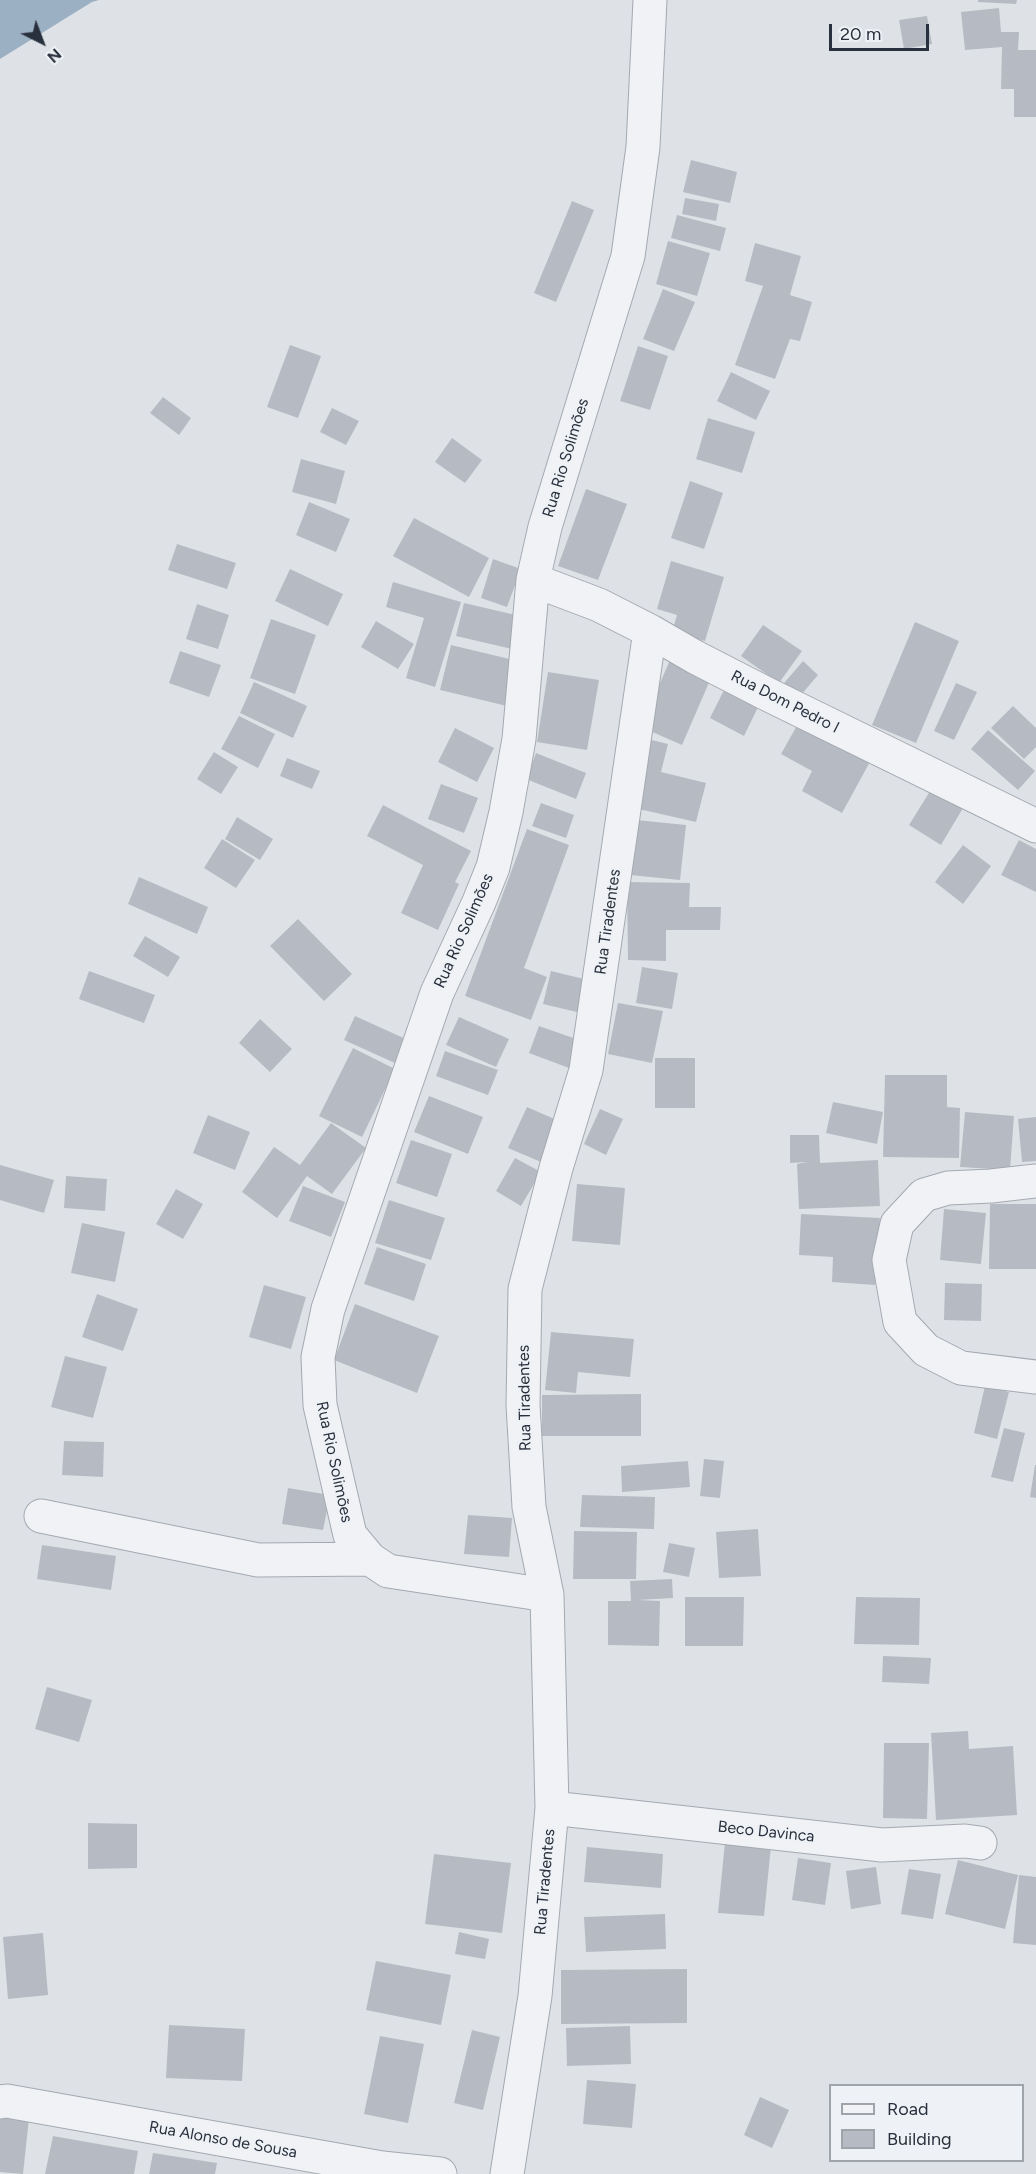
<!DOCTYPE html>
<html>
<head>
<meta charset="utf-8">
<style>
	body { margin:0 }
	#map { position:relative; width:1036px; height:2174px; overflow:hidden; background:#dee2e7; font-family:Figtree,sans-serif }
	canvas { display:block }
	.legend { position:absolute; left:829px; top:2084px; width:195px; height:78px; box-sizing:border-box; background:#eef1f5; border:2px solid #9fa4ab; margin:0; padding:8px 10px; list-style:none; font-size:18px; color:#29303d }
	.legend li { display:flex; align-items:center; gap:12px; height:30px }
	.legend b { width:30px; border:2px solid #9fa4ab }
	.north { position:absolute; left:12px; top:12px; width:60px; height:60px; -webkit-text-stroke:4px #eef1f5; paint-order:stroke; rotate:138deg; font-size:16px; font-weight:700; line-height:24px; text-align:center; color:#29303d }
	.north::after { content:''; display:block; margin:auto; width:21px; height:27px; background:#29303d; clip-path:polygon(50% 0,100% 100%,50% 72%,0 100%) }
	.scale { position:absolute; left:829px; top:24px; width:100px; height:27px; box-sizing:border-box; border:3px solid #29303d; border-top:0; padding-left:8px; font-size:18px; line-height:21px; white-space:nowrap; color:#29303d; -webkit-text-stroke:4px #eef1f5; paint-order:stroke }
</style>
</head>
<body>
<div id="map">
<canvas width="1036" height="2174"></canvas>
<ul class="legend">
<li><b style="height:8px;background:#f1f2f5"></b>Road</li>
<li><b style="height:16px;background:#b6bbc3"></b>Building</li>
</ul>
<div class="north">N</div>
<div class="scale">20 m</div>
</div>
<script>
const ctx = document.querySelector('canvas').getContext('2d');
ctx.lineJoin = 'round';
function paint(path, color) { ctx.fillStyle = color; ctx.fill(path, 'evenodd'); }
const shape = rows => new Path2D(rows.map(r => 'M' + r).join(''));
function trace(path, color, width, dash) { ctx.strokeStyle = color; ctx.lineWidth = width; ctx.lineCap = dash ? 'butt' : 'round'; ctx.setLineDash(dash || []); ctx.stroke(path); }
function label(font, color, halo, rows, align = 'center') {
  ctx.font = font + ' Figtree,sans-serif'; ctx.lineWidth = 4.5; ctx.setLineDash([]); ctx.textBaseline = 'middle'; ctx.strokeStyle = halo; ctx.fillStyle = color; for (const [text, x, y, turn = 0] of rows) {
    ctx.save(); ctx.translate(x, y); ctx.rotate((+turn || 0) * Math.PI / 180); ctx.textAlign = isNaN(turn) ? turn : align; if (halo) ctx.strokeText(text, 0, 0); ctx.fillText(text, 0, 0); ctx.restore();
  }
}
paint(shape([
	[0,0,99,0,92,2,0,59]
]), '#9cb0c4');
paint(shape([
	[978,0,1017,0,1016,4,978,2],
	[999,8,1001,32,1019,32,1018,50,1036,50,1036,117,1014,117,1014,89,1001,89,1002,47,965,50,961,12],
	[927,16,932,44,904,49,899,20],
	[691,160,737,172,730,203,683,192],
	[685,198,719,204,716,221,682,214],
	[572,201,594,210,556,302,534,293],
	[677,215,726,228,720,251,671,238],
	[668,241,710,253,697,296,656,284],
	[755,243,801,256,790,295,812,302,800,341,790,339,775,379,735,365,763,286,745,281],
	[663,289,695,302,674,351,643,339],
	[290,345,321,356,298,418,267,407],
	[638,346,668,356,650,410,620,401],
	[731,372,770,391,756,420,717,401],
	[163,397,191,418,179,435,150,413],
	[332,408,359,421,346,445,320,432],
	[708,418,755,432,742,473,696,459],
	[452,438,482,460,465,483,435,462],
	[301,459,345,471,336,504,292,492],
	[690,481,723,493,704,549,671,538],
	[586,489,627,504,598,580,558,566],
	[309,502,350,519,336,552,296,535],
	[414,518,489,558,469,597,393,556],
	[177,544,236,563,227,589,168,570],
	[493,559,521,569,507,607,481,598],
	[671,561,724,577,705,641,672,632,677,615,657,609],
	[290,569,343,594,328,626,275,601],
	[393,582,461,602,435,687,406,678,424,618,386,607],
	[464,603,520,616,512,649,456,636],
	[197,604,229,615,218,649,186,639],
	[271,619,316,635,295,694,250,678],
	[376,621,414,644,398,669,361,647],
	[915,622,959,641,916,743,872,725],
	[763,625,802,651,779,683,741,656],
	[451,645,518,661,507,706,440,690],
	[180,651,221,665,209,697,169,683],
	[670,660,711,678,682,745,641,727],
	[803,661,818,675,795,702,779,689],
	[548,672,599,680,587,750,537,742],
	[254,682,307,706,293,738,240,713],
	[956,683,977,692,954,740,934,731],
	[727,684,761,701,744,736,710,718],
	[1013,706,1036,728,1036,747,1024,759,991,728],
	[239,716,275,734,258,768,221,749],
	[799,722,871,760,842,813,802,791,812,771,781,754],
	[455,728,494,748,477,782,438,762],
	[988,730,1035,771,1018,790,971,749],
	[643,738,668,744,661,772,706,783,696,822,630,807],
	[214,752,238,767,221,794,197,779],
	[536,753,586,773,576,799,526,779],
	[287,758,320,771,312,789,280,776],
	[441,784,478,798,464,833,428,819],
	[932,788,963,808,941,845,909,825],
	[541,803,574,815,566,838,532,826],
	[383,805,471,851,455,882,459,884,438,930,401,913,423,865,367,836],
	[237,817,273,839,260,860,225,839],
	[636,820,686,825,680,880,630,875],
	[527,829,569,845,524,968,547,977,531,1020,465,996],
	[222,839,255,860,236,888,204,868],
	[1019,840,1036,849,1036,892,1001,875],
	[963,845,991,866,963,904,935,882],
	[139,877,208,907,197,934,128,904],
	[627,882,690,883,689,907,721,907,720,930,666,930,666,961,628,960],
	[298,919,352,974,324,1001,270,946],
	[145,936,180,957,168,977,133,956],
	[642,967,678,973,672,1009,636,1003],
	[89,971,155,995,144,1023,79,999],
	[551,971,588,980,581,1013,543,1004],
	[618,1003,663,1011,652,1063,608,1054],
	[355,1016,408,1040,397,1064,344,1040],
	[459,1017,509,1039,496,1067,446,1045],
	[260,1019,292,1049,270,1072,239,1043],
	[539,1026,579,1040,569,1068,529,1053],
	[353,1048,395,1069,362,1137,319,1116],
	[445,1051,498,1070,488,1095,436,1076],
	[655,1058,695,1058,695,1108,655,1108],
	[885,1075,947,1075,947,1107,960,1108,959,1158,883,1157],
	[429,1096,483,1117,468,1154,414,1132],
	[833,1102,883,1112,877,1144,826,1133],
	[527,1107,559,1121,541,1162,508,1148],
	[600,1109,623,1119,606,1155,584,1144],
	[965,1112,1014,1116,1010,1170,960,1167],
	[208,1115,250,1132,235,1170,193,1153],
	[1036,1117,1036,1161,1022,1162,1018,1119],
	[331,1123,366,1148,332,1194,307,1176,277,1218,242,1192,274,1147,300,1165],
	[790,1135,819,1135,820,1163,878,1160,880,1206,799,1209,797,1164,807,1162,790,1163],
	[411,1140,452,1154,437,1197,396,1183],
	[515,1158,541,1172,521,1206,496,1191],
	[0,1165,54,1180,44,1213,0,1200],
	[66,1176,107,1179,105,1211,64,1208],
	[577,1184,625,1188,620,1245,572,1241],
	[303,1186,345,1202,331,1237,289,1221],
	[176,1189,203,1204,183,1239,156,1224],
	[389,1200,445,1218,431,1260,375,1243],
	[990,1204,1036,1204,1036,1269,989,1269],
	[944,1209,986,1213,981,1264,940,1260],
	[801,1214,880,1218,875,1285,832,1282,833,1257,799,1255],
	[82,1223,125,1232,115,1282,71,1273],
	[377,1247,426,1264,414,1301,364,1284],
	[945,1283,982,1284,981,1321,944,1320],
	[264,1285,306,1297,291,1349,249,1337],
	[97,1294,138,1309,123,1351,82,1337],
	[355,1304,439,1336,417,1393,334,1360],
	[551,1332,634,1339,630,1377,578,1372,576,1393,545,1390],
	[65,1356,107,1367,93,1418,51,1407],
	[985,1386,1009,1392,997,1439,974,1433],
	[641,1394,641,1436,542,1436,542,1395],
	[1004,1428,1025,1433,1013,1482,991,1477],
	[64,1441,104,1442,103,1477,62,1475],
	[704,1459,724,1461,720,1498,700,1496],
	[688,1461,690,1487,622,1492,621,1466],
	[1035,1465,1036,1465,1036,1498,1030,1497],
	[288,1488,330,1495,323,1530,282,1524],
	[582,1495,655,1497,654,1529,580,1527],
	[468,1515,512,1518,509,1557,464,1554],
	[758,1529,761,1576,719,1578,716,1532],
	[574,1531,637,1532,636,1579,573,1579],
	[669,1543,695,1548,689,1577,663,1572],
	[42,1545,116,1556,111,1590,37,1579],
	[672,1579,673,1598,638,1600,660,1601,659,1646,608,1645,608,1601,631,1601,630,1581],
	[685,1597,744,1597,743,1646,685,1646],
	[856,1597,920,1598,919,1645,854,1644],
	[883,1656,931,1658,929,1684,882,1682],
	[47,1687,92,1700,79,1742,35,1729],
	[968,1731,969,1749,1013,1746,1017,1815,936,1820,931,1733],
	[884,1743,929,1743,927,1819,883,1818],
	[88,1823,137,1824,137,1868,88,1869],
	[725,1842,771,1846,764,1916,718,1913],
	[587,1847,663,1854,661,1888,584,1882],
	[434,1854,511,1863,502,1933,425,1924],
	[798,1858,831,1863,825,1905,792,1900],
	[958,1860,1018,1875,1005,1929,945,1914],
	[876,1867,881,1904,851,1909,846,1871],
	[909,1869,941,1874,933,1919,901,1914],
	[1019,1875,1036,1877,1036,1945,1013,1943],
	[665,1914,666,1949,586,1952,584,1917],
	[459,1932,489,1939,485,1959,455,1954],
	[43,1933,48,1995,8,1999,3,1937],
	[376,1961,451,1975,441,2025,366,2010],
	[687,1969,687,2023,561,2024,561,1970],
	[169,2025,245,2029,242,2081,166,2078],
	[630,2026,631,2064,567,2066,566,2028],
	[472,2030,500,2037,483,2110,454,2103],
	[380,2036,424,2044,408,2123,364,2114],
	[587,2080,636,2084,632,2128,583,2124],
	[760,2097,789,2110,772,2148,744,2135],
	[0,2115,29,2118,23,2174,0,2172],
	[53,2136,138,2151,134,2174,45,2174],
	[153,2153,217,2163,215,2174,149,2174]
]), '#b6bbc3');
const minor = shape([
	[533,580,599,605,650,631,695,657,767,694,1036,826],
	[1036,1181,991,1186,948,1188,924,1195,897,1224,889,1260,900,1322,926,1350,961,1368,1036,1377],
	[41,1516,258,1560,370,1559],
	[547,1595,388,1571,370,1559,350,1535,320,1405,318,1357,328,1309,437,993,479,902,493,867,506,812,519,739,533,580,545,527,628,256,643,147,650,0],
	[552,1808,882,1845,965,1841,980,1843],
	[0,2102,7,2101,382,2168,440,2174],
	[507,2174,535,1996,552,1808,547,1595,529,1507,523,1405,525,1289,556,1168,586,1070,650,631]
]);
trace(minor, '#a4a9b1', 35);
trace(minor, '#f1f2f5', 33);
label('16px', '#29303d', '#eef1f5', [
	["Rua Rio Solimões",566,458,-73],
	["Rua Dom Pedro I",785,702,27],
	["Rua Tiradentes",608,922,-82],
	["Rua Rio Solimões",464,931,-66],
	["Rua Tiradentes",525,1398,-91],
	["Rua Rio Solimões",334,1462,78],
	["Beco Davinca",766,1832,6],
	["Rua Tiradentes",545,1882,-85],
	["Rua Alonso de Sousa",223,2140,10]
]);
</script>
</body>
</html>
